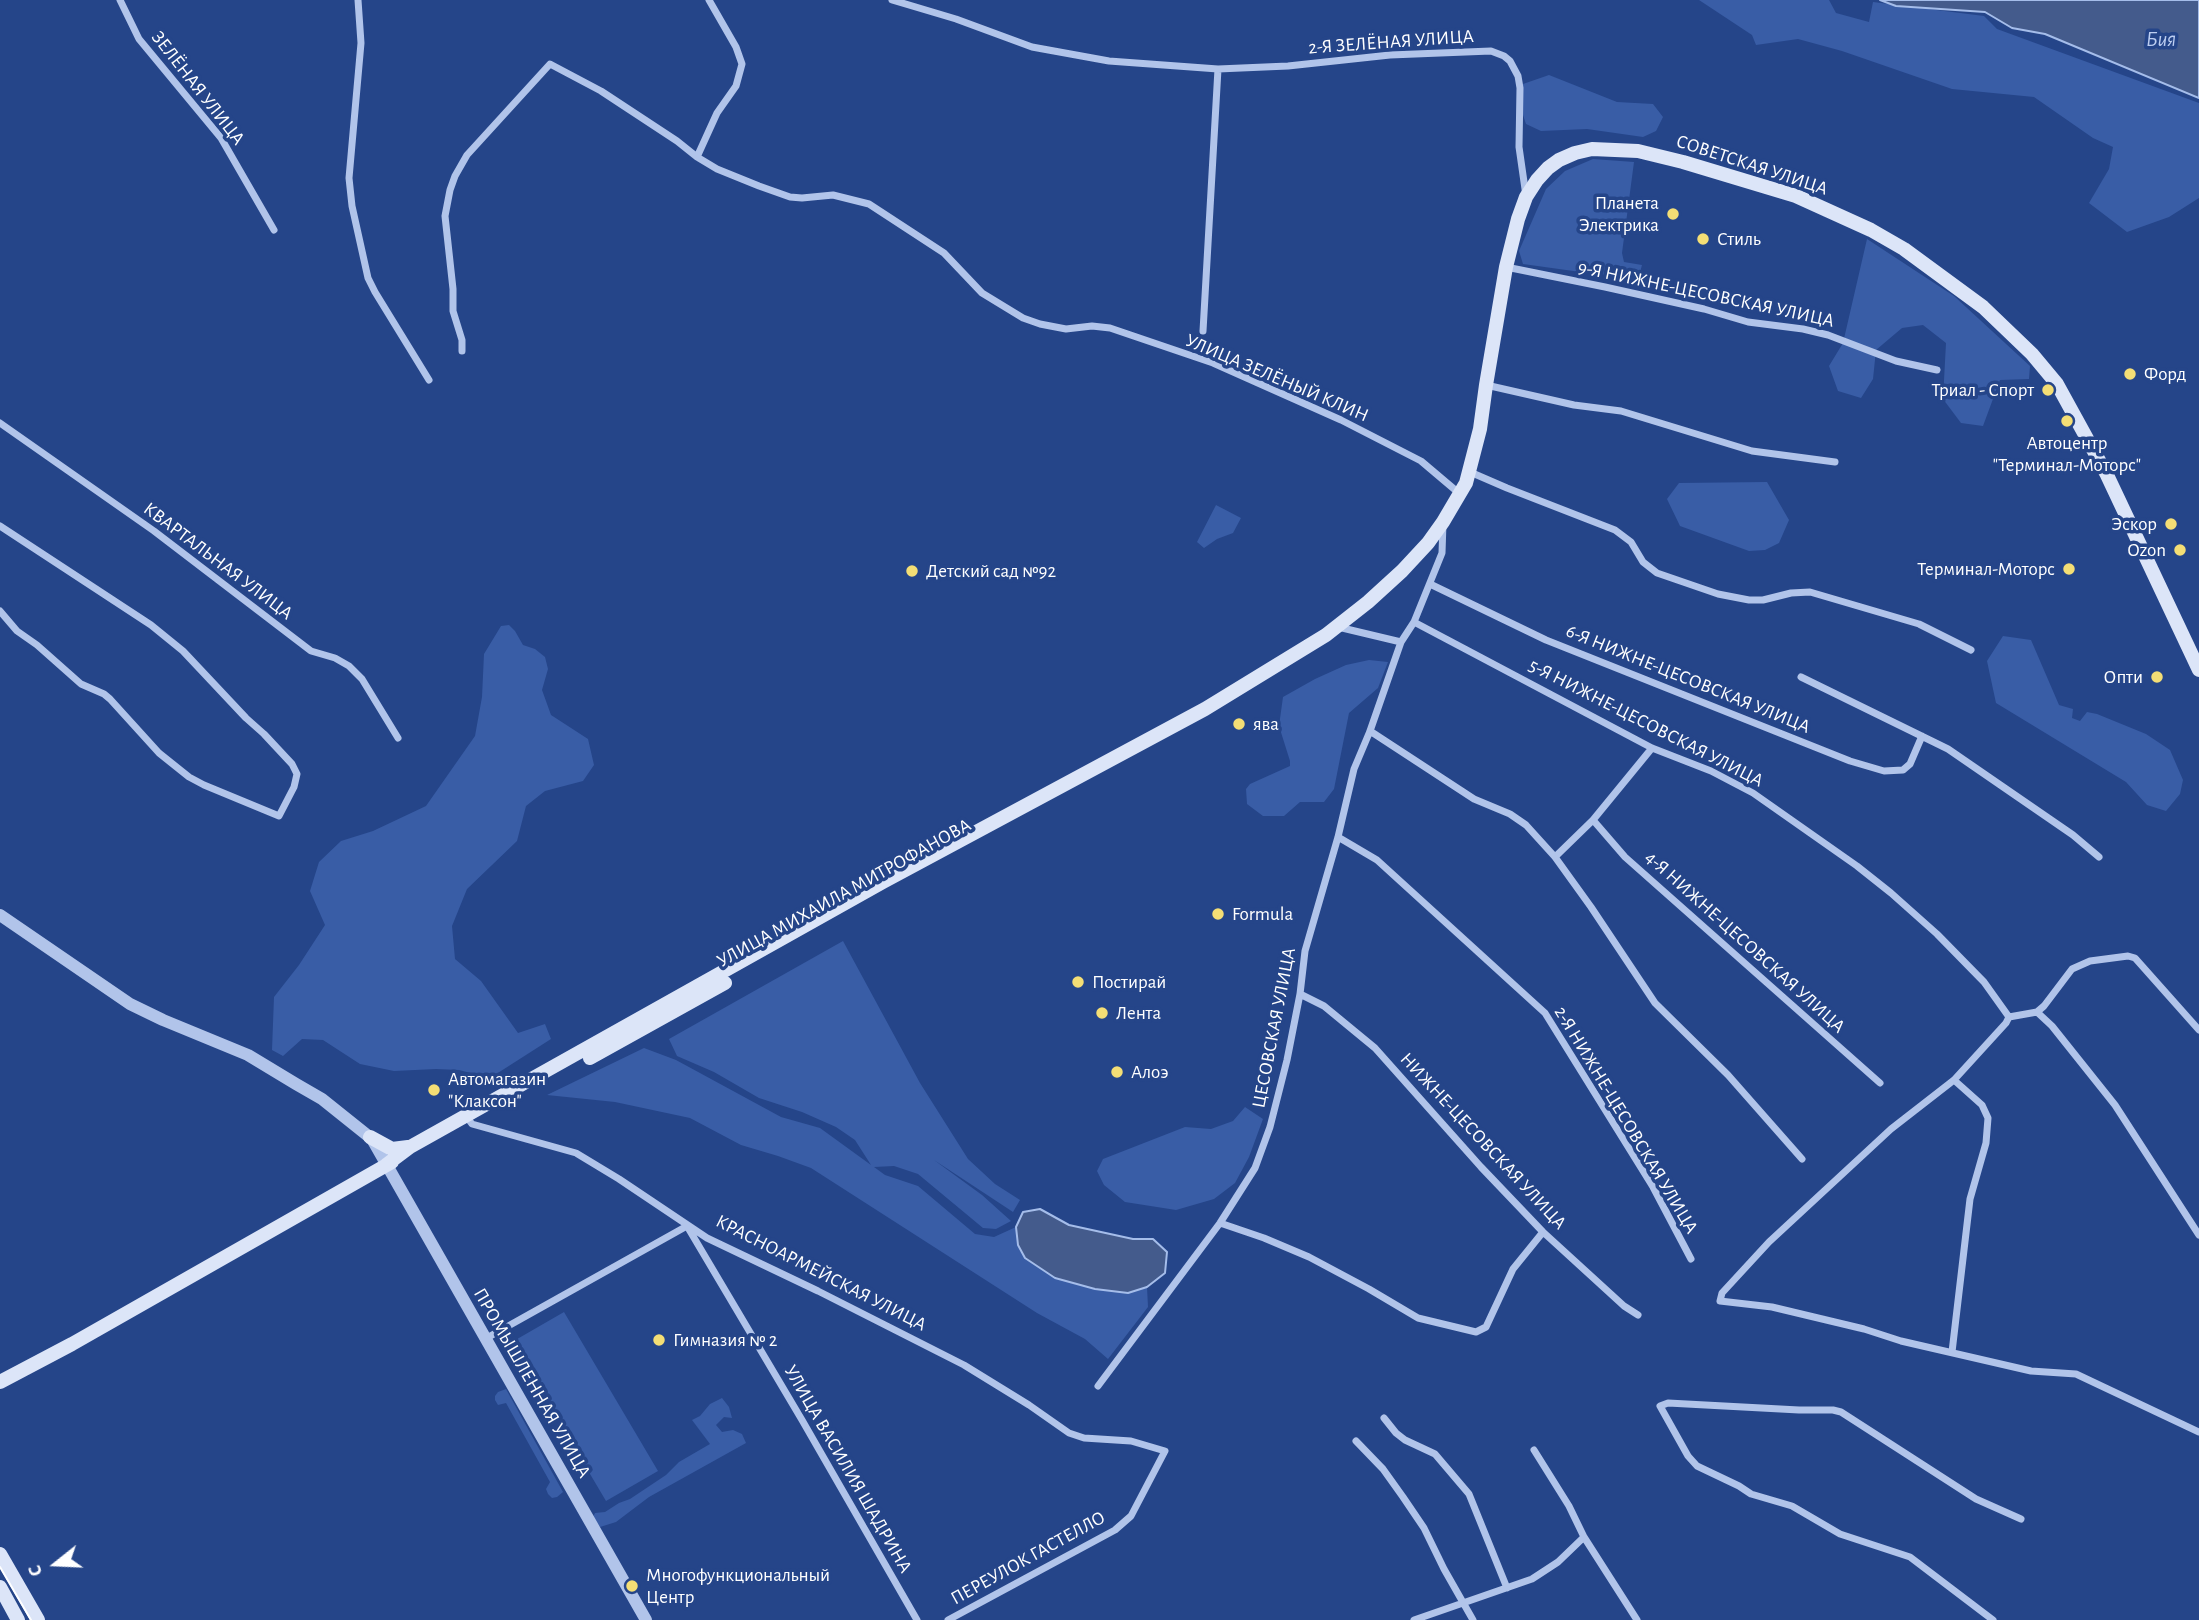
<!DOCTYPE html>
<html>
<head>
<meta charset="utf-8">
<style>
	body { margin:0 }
	#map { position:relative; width:2199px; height:1620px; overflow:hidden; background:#254589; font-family:"Alegreya Sans",sans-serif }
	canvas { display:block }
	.north { position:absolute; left:21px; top:1529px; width:70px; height:70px; -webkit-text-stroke:5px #254589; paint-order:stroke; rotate:252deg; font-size:19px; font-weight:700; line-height:28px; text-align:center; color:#fff }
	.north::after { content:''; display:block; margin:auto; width:24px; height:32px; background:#fff; clip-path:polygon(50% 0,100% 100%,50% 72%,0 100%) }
</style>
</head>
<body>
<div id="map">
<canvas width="2199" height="1620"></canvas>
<div class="north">С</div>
</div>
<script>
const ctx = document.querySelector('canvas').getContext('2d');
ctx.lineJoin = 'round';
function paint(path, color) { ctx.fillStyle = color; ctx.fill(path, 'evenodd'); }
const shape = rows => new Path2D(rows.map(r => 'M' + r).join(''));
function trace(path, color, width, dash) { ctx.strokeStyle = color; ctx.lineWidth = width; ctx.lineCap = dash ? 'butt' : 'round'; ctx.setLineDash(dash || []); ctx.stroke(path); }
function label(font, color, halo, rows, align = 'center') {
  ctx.font = font + ' "Alegreya Sans",sans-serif'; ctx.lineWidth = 7; ctx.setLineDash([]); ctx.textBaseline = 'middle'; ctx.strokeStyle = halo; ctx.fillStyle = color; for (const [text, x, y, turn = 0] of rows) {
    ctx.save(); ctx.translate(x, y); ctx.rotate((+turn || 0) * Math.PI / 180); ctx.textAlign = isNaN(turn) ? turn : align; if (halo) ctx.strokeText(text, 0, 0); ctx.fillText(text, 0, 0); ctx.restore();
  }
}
paint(shape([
	[1699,0,1829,0,1836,13,1869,22,1873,2,1984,16,1997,29,2199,103,2199,198,2169,217,2127,232,2089,203,2109,169,2113,147,2093,138,2034,97,1952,89,1842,51,1798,39,1756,45,1752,35],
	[1549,75,1617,102,1653,104,1663,117,1656,131,1643,137,1587,129,1541,131,1526,124,1519,103,1523,84],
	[1593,159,1634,162,1622,253,1624,262,1642,265,1638,280,1523,264,1519,251,1546,189,1565,171],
	[1867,239,1954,296,2030,366,2029,379,2000,380,1983,426,1961,423,1943,399,1946,343,1923,325,1902,328,1876,350,1873,379,1861,398,1838,391,1829,366,1843,343],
	[1767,482,1789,520,1779,543,1765,550,1749,551,1680,526,1667,499,1679,483],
	[1216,505,1241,518,1233,533,1217,539,1204,548,1197,542],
	[509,625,515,631,523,645,535,649,545,657,548,669,542,690,551,715,588,739,594,765,583,781,545,791,526,806,517,841,467,889,452,926,455,959,481,981,518,1033,545,1024,551,1039,490,1078,459,1070,436,1069,394,1071,360,1064,323,1040,302,1039,283,1056,272,1050,274,997,299,965,325,925,310,891,319,862,341,841,373,831,426,806,475,736,482,697,484,654,501,626],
	[2003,636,2031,640,2059,705,2073,709,2072,718,2080,721,2087,712,2097,714,2146,734,2170,750,2183,780,2180,794,2166,811,2147,805,2126,782,1996,703,1987,661],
	[1369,660,1388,662,1378,688,1349,713,1334,789,1324,802,1300,802,1284,816,1263,816,1247,804,1246,789,1250,784,1290,766,1290,761,1279,726,1283,697,1315,679,1346,665],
	[843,941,920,1083,968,1159,995,1184,1020,1200,1013,1212,934,1160,982,1195,1011,1221,996,1229,983,1228,918,1174,894,1166,874,1167,885,1175,918,1186,975,1234,994,1237,1016,1227,1018,1245,1095,1289,1128,1293,1147,1287,1148,1307,1108,1359,1085,1339,1037,1313,811,1168,778,1156,741,1145,690,1118,615,1102,547,1095,644,1048,676,1060,781,1117,820,1128,871,1165,855,1140,836,1127,802,1112,759,1098,714,1072,677,1056,669,1039],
	[1245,1107,1263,1119,1249,1157,1235,1183,1214,1199,1176,1210,1125,1202,1104,1185,1097,1171,1103,1159,1185,1127,1211,1129,1233,1121],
	[564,1312,658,1471,606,1501,512,1342],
	[506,1389,563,1492,557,1497,552,1498,548,1494,546,1489,550,1482,506,1403,498,1405,495,1400,495,1396,498,1392],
	[722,1398,729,1407,732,1418,724,1417,716,1425,722,1432,733,1430,742,1434,746,1443,649,1497,616,1522,600,1527,593,1517,595,1513,605,1512,619,1503,630,1499,666,1475,679,1462,710,1444,692,1420,700,1416,710,1404]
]), '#395da6');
const water = shape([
	[1880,0,2199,0,2199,98,2045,34,2012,28,1985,12,1896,6,1880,0],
	[1040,1209,1069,1225,1133,1239,1153,1239,1167,1252,1165,1273,1147,1287,1128,1293,1095,1289,1055,1278,1025,1258,1018,1245,1016,1227,1023,1212,1040,1209]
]);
paint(water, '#445b8c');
trace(water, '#a5bdea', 2);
trace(shape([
	[120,0,139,39,221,138,274,230],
	[358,0,361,43,349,178,352,206,368,278,375,292,429,380],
	[892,0,956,19,1032,47,1109,61,1218,69,1288,66,1390,55,1491,51,1504,56,1510,61,1518,76,1520,88,1519,147,1526,196],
	[697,157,717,113,736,86,742,64,736,47,709,0],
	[1506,267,1605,287,1704,309,1748,322,1803,329,1828,335,1896,361,1937,370],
	[1203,331,1218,69],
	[462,351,462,340,453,311,453,289,445,216,450,190,455,176,467,155,550,64,601,91,677,141,697,157,717,169,759,186,790,197,802,198,833,195,869,204,944,253,982,293,1023,318,1040,324,1066,329,1092,326,1110,328,1213,363,1341,420,1421,461,1460,494],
	[1486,385,1574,405,1621,411,1752,451,1835,462],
	[0,423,154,531,311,651,335,658,349,666,362,679,398,738],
	[1470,472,1507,488,1615,530,1631,542,1643,562,1657,573,1718,594,1749,600,1763,600,1791,593,1810,592,1919,624,1971,650],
	[0,526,151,625,183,651,246,718,264,734,292,764,297,774,294,787,279,816,204,785,189,777,159,753,110,699,104,694,81,684,37,645,17,631,0,611],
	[1430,584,1546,640,1850,761,1884,771,1903,770,1910,764,1922,736],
	[1414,622,1652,748,1711,771,1753,793,1857,866,1891,893,1937,934,1984,982,2009,1017],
	[1338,627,1401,642],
	[1801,677,1948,749,2073,835,2099,857],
	[1370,731,1474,799,1510,814,1526,825,1555,857,1591,907,1655,1003,1728,1075,1802,1159],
	[1593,820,1625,857,1880,1083],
	[1338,837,1377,860,1545,1013,1653,1187,1691,1259],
	[1555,857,1593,820,1652,748],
	[1300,994,1324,1006,1375,1048,1481,1167,1543,1232,1624,1306,1638,1315],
	[2037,1012,2044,1006,2072,969,2090,961,2128,956,2135,958,2199,1030],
	[466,1116,472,1124,576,1153,619,1179,707,1238,818,1291,964,1365,1029,1405,1069,1433,1084,1438,1131,1441,1165,1451,1131,1516,1115,1530,948,1620],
	[1220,1223,1264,1238,1309,1257,1369,1289,1418,1318,1476,1332,1486,1327,1513,1269,1543,1232],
	[2199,1235,2115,1105,2052,1026,2037,1012,2009,1017,2006,1023,1954,1080,1891,1129,1769,1242,1722,1293,1720,1301,1772,1307,1864,1329,1901,1341,2031,1371,2076,1374,2199,1432],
	[485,1339,687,1226,802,1420,917,1620],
	[1952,1352,1970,1199,1986,1143,1988,1118,1982,1105,1954,1080],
	[1098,1386,1220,1223,1255,1168,1270,1127,1287,1060,1300,994,1305,951,1338,837,1354,769,1370,731,1401,642,1414,622,1442,553,1443,523],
	[1384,1418,1396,1433,1405,1440,1435,1454,1469,1494,1507,1588],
	[1356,1441,1383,1469,1403,1497,1424,1528,1444,1569,1473,1620],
	[1534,1450,1569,1506,1584,1537,1637,1620],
	[1414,1620,1532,1579,1558,1562,1584,1537],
	[1993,1620,1910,1557,1840,1534,1792,1506,1751,1494,1739,1486,1697,1466,1688,1456,1660,1406,1668,1403,1799,1410,1833,1410,1841,1412,1976,1499,2021,1519]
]), '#b1c4ea', 7);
trace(shape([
	[0,915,130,1004,163,1020,248,1055,296,1084,322,1099,372,1139,646,1620]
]), '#b1c4ea', 12);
trace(shape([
	[590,1058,725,983],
	[370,1137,392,1149,408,1147],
	[386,1165,410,1147,883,882,1205,709,1326,635,1368,602,1402,571,1428,543,1443,522,1466,483,1480,429,1486,385,1506,267,1518,219,1526,197,1537,180,1548,168,1559,160,1575,153,1592,149,1638,151,1683,162,1796,196,1871,230,1904,249,1983,307,2032,354,2057,384,2107,475,2199,670],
	[0,1382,72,1344,392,1162],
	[0,1554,38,1620],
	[0,1587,18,1620]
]), '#dce5f8', 14);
trace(shape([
	[0,1567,31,1620]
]), '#fff', 2);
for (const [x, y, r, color] of [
	[1673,214,7,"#f4de75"],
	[1703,239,7,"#f4de75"],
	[2130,374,7,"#f4de75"],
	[2048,390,7,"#f4de75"],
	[2067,421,7,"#f4de75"],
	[2171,524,7,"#f4de75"],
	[2180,550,7,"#f4de75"],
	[2069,569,7,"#f4de75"],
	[912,571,7,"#f4de75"],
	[2157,677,7,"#f4de75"],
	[1239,724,7,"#f4de75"],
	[1218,914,7,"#f4de75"],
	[1078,982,7,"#f4de75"],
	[1102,1013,7,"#f4de75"],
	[1117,1072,7,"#f4de75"],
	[434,1090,7,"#f4de75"],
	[659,1340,7,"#f4de75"],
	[632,1586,7,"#f4de75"]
]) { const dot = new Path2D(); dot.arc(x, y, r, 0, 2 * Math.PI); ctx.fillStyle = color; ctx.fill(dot); trace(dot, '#254589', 2.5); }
label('19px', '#fff', '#254589', [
	["2-Я ЗЕЛЁНАЯ УЛИЦА",1391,42,-4],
	["ЗЕЛЁНАЯ УЛИЦА",198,88,52],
	["СОВЕТСКАЯ УЛИЦА",1752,165,18],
	["9-Я НИЖНЕ-ЦЕСОВСКАЯ УЛИЦА",1706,294,12],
	["УЛИЦА ЗЕЛЁНЫЙ КЛИН",1277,378,23],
	["КВАРТАЛЬНАЯ УЛИЦА",218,561,37],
	["6-Я НИЖНЕ-ЦЕСОВСКАЯ УЛИЦА",1688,679,22],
	["5-Я НИЖНЕ-ЦЕСОВСКАЯ УЛИЦА",1646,723,27],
	["УЛИЦА МИХАИЛА МИТРОФАНОВА",844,893,-29],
	["4-Я НИЖНЕ-ЦЕСОВСКАЯ УЛИЦА",1745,942,42],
	["ЦЕСОВСКАЯ УЛИЦА",1274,1028,-79],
	["2-Я НИЖНЕ-ЦЕСОВСКАЯ УЛИЦА",1626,1120,59],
	["НИЖНЕ-ЦЕСОВСКАЯ УЛИЦА",1483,1141,47],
	["КРАСНОАРМЕЙСКАЯ УЛИЦА",821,1273,27],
	["ПРОМЫШЛЕННАЯ УЛИЦА",532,1383,60],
	["УЛИЦА ВАСИЛИЯ ШАДРИНА",848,1469,60],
	["ПЕРЕУЛОК ГАСТЕЛЛО",1028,1558,-29]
]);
label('19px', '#fff', '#254589', [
	["Планета",1659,203,"right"],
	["Электрика",1659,225,"right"],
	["Стиль",1717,239],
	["Форд",2144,374],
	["Триал - Спорт",2034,390,"right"],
	["Автоцентр",2067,443,"center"],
	["\"Терминал-Моторс\"",2067,465,"center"],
	["Эскор",2157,524,"right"],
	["Ozon",2166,550,"right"],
	["Терминал-Моторс",2055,569,"right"],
	["Детский сад №92",926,571],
	["Опти",2143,677,"right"],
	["ява",1253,724],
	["Formula",1232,914],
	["Постирай",1092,982],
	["Лента",1116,1013],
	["Алоэ",1131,1072],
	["Автомагазин",448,1079],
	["\"Клаксон\"",448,1101],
	["Гимназия № 2",673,1340],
	["Многофункциональный",646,1575],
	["Центр",646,1597]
], 'left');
label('italic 21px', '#bdcef1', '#254589', [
	["Бия",2161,40]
]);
</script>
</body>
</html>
